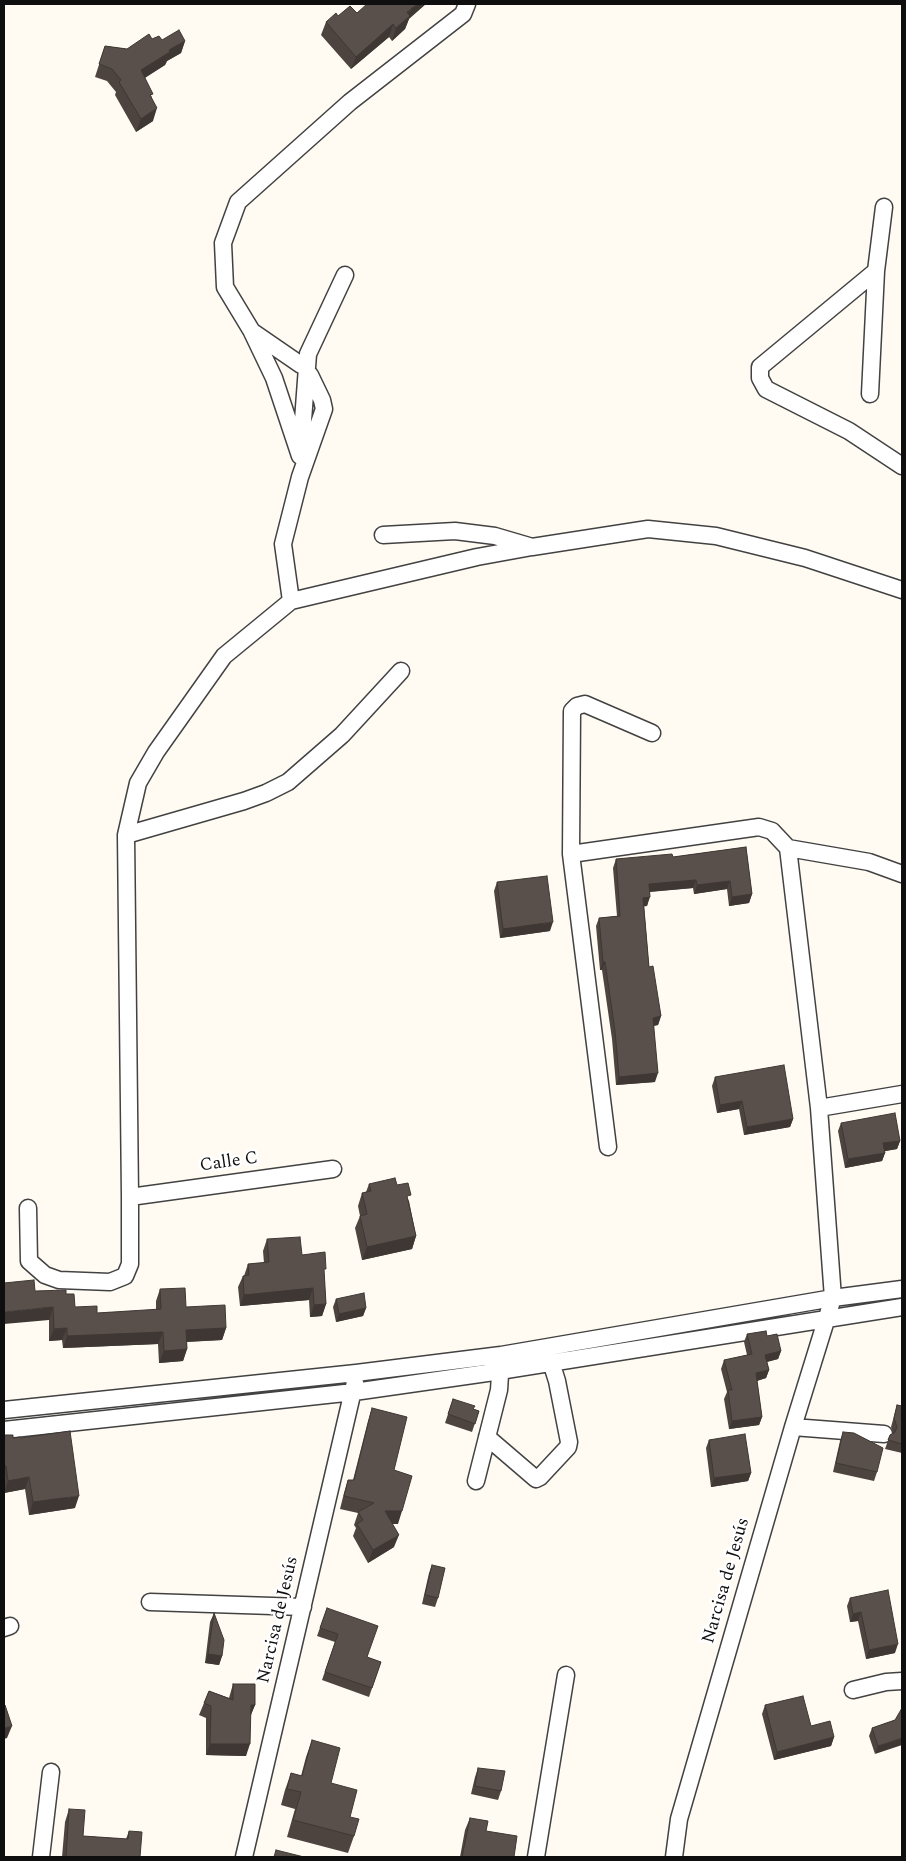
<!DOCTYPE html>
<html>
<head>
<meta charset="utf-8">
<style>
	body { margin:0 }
	#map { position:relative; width:906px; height:1861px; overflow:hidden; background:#fffbf2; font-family:Spectral,serif }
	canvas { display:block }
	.frame { position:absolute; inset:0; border:5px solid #0f0f0f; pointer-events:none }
</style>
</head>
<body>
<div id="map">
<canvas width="906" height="1861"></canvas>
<div class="frame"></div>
</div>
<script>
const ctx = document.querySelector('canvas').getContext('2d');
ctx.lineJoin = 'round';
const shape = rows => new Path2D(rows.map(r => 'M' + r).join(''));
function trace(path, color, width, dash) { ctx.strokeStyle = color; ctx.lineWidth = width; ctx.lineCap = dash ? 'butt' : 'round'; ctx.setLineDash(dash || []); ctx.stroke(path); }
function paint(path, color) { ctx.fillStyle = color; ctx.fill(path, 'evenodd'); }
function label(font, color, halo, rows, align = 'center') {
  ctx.font = font + ' Spectral,serif'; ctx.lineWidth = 5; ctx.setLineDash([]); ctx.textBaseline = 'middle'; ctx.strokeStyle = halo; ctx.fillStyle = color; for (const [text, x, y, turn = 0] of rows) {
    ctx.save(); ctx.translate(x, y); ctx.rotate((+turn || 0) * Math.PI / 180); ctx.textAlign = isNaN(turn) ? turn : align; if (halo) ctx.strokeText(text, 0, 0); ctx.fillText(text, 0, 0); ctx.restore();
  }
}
const minor = shape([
	[876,271,760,367,760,378,766,389,849,431,902,466],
	[253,332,301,365],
	[870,394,876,271,884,207],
	[301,447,308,354,345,275],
	[300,456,274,378,251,330,225,287,223,243,238,202,350,102,463,14,467,4],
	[383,535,455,531,495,536,529,546],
	[291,601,283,544,300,477,324,409,322,400,310,375],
	[126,835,244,801,266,793,288,782,342,735,401,671],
	[788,848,869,862,902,874],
	[571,854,572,711,577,706,585,704,652,733],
	[819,1108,902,1094],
	[608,1147,571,854,759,827,772,831,788,848,819,1108,833,1298,793,1427,679,1819,674,1857],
	[130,1197,333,1169],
	[28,1208,29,1261,45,1275,59,1280,110,1282,125,1276,130,1264,130,1197,126,835,138,783,156,752,224,656,291,601,477,557,532,547,648,529,716,536,805,558,902,590],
	[4,1410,356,1373,501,1355,833,1298,902,1289],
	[793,1427,884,1434],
	[4,1430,354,1392,487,1373,902,1307],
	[487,1437,536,1479,540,1477,568,1447,569,1442,557,1381,551,1362],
	[476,1481,499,1390,501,1360],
	[150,1602,303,1607],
	[4,1628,10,1626],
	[853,1690,886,1682,902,1681],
	[41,1857,51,1772],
	[244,1857,355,1382],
	[536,1857,566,1675]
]);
trace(minor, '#424242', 19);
trace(minor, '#fff', 16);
paint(shape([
	[357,13,409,19,405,29,392,41,389,37,351,69,321,35,326,22,338,16],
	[162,40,185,41,181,53,167,61,165,65,145,78,152,98,153,121,136,132,115,95,116,92,107,81,95,77,105,46,127,49],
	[746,847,752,894,749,903,729,906,727,889,694,894,693,888,650,892,647,906,644,906,649,967,661,1016,658,1025,654,1026,655,1082,616,1085,612,1039,602,970,600,970,596,926,599,918,617,916,613,868,616,859,673,857],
	[497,882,550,931,500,938,494,891],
	[715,1077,793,1119,790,1127,744,1135,739,1109,717,1113,712,1086],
	[841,1123,900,1141,897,1149,885,1151,885,1153,882,1161,845,1168,838,1131],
	[369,1184,397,1185,409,1201,416,1236,412,1249,362,1260,355,1228,360,1216,358,1206,362,1193,366,1192],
	[267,1239,302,1255,324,1274,326,1304,322,1316,310,1317,309,1300,240,1306,238,1287,243,1276,244,1276,248,1264,264,1263,263,1251],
	[160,1289,186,1307,226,1328,222,1340,187,1342,187,1349,183,1361,159,1363,158,1344,63,1348,62,1340,49,1341,49,1320,35,1291,66,1294,75,1307,97,1313,156,1310,156,1301],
	[336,1299,366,1308,363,1316,336,1322,333,1307],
	[747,1334,767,1336,781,1351,778,1359,767,1362,769,1370,766,1378,757,1381,762,1417,759,1425,729,1429,724,1399,727,1392,721,1369,724,1360,747,1355,744,1342],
	[453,1399,473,1409,479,1411,472,1432,445,1423],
	[897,1405,902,1406,902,1453,885,1449,890,1435,893,1433,891,1427],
	[372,1408,394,1470,398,1524,392,1524,394,1547,368,1563,353,1536,356,1528,354,1525,358,1513,340,1509,344,1493,348,1480,353,1480,368,1421],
	[843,1432,877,1472,874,1481,833,1472,840,1441],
	[4,1435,13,1438,21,1438,75,1508,29,1515,25,1489,4,1493],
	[709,1440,751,1473,748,1481,711,1487,706,1448],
	[432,1565,438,1598,435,1607,422,1604,429,1573],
	[850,1598,895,1653,866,1659,858,1621,850,1622,847,1606],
	[327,1608,367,1657,381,1662,369,1697,322,1680,335,1642,317,1636],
	[214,1613,222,1656,219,1665,205,1663,210,1622],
	[233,1684,255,1705,250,1717,246,1756,206,1755,206,1718,199,1715,209,1691,229,1698],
	[765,1705,834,1737,831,1746,774,1760,762,1714],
	[895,1720,875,1754,869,1736,872,1728],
	[312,1740,331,1783,350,1817,354,1836,348,1853,287,1837,295,1809,281,1805,285,1790,291,1773,301,1776,306,1757],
	[478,1768,501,1791,498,1800,471,1794,475,1777],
	[69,1809,83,1836,126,1839,129,1831,140,1857,62,1857,65,1822],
	[470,1818,486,1831,514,1857,460,1857,465,1830]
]), '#4d4440');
paint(shape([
	[417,4,426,4,409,19,405,29,392,41,396,28,407,12],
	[393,24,389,37,351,69,356,57],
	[185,41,181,53,167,61,165,65,136,83,141,70,169,50],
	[157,108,153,121,136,132,141,119],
	[696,880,693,888,646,892,649,884],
	[730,881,727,889,694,894,697,885],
	[752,894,749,903,729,906,732,897],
	[650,897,647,906,640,907,643,898],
	[553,922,550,931,500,938,503,929],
	[603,962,605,962,602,970,600,970],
	[661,1016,658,1025,650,1026,653,1018],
	[658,1073,655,1082,616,1085,619,1077],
	[742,1101,739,1109,717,1113,720,1105],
	[793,1119,790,1127,744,1135,747,1127],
	[900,1141,897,1149,880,1152,883,1143],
	[885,1153,882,1161,845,1168,848,1159],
	[416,1236,412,1249,362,1260,367,1247],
	[313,1288,309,1300,240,1306,244,1295],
	[326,1304,322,1316,310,1317,314,1305],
	[53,1307,49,1320,4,1324,4,1312],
	[366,1308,363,1316,336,1322,339,1314],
	[67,1328,62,1340,49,1341,54,1329],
	[226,1328,222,1340,182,1342,186,1330],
	[163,1332,158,1344,63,1348,67,1336],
	[187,1349,183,1361,159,1363,164,1351],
	[781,1351,778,1359,762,1363,765,1355],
	[769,1370,766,1378,753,1382,756,1373],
	[762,1417,759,1425,729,1429,732,1421],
	[751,1473,748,1481,711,1487,714,1478],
	[29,1477,25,1489,4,1493,8,1481],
	[79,1496,75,1508,29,1515,33,1502],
	[385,1511,402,1511,398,1524,380,1524],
	[399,1535,394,1547,368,1563,373,1550],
	[861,1612,858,1621,850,1622,853,1614],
	[898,1644,895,1653,866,1659,869,1650],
	[208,1654,222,1656,219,1665,205,1663],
	[251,1705,255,1705,250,1717],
	[12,1726,7,1738,4,1739,4,1728],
	[834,1737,831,1746,774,1760,777,1752],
	[902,1738,902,1745,875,1754,878,1746],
	[210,1744,250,1744,246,1756,206,1755]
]), '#3e3734');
const building = shape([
	[367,4,417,4,407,12,410,16,396,28,393,24,356,57,326,22,336,13,338,16,350,6,357,13,367,4],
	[179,30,185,41,169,50,170,52,141,70,153,94,150,95,157,108,141,119,119,82,121,80,112,69,99,64,105,46,127,49,149,34,152,39,159,36,162,40,179,30],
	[746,847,752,894,732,897,730,881,697,885,696,880,649,884,650,897,643,898,649,967,653,966,661,1016,653,1018,658,1073,619,1077,615,1031,605,962,603,962,599,918,620,916,616,859,672,854,673,857,746,847],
	[547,876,553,922,503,929,497,882,547,876],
	[784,1065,793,1119,747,1127,742,1101,720,1105,715,1077,784,1065],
	[895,1113,900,1141,883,1143,885,1153,848,1159,841,1123,895,1113],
	[395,1178,397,1185,408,1183,411,1195,407,1196,416,1236,367,1247,360,1216,367,1214,362,1193,371,1191,369,1184,395,1178],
	[300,1237,302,1255,325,1252,326,1269,324,1269,326,1304,314,1305,313,1288,244,1295,243,1276,249,1275,248,1264,269,1262,267,1239,300,1237],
	[34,1280,35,1291,66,1290,66,1294,74,1294,75,1307,97,1306,97,1313,161,1309,160,1289,185,1288,186,1307,225,1305,226,1328,186,1330,187,1349,164,1351,163,1332,67,1336,67,1328,54,1329,53,1307,4,1312,4,1283,34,1280],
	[364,1293,366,1308,339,1314,336,1299,364,1293],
	[766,1331,767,1336,777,1334,781,1351,765,1355,769,1370,756,1373,762,1417,732,1421,728,1390,732,1390,724,1360,752,1354,747,1334,766,1331],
	[453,1399,475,1406,473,1409,479,1411,475,1424,448,1414,453,1399],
	[897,1405,902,1406,902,1444,888,1440,890,1435,895,1432,897,1427,894,1418,897,1405],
	[372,1408,407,1417,394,1470,412,1476,402,1511,385,1511,399,1535,373,1550,357,1524,363,1520,358,1512,374,1503,344,1496,348,1480,354,1480,372,1408],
	[70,1431,79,1496,33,1502,29,1477,8,1481,6,1466,4,1466,4,1435,13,1435,13,1438,21,1437,21,1438,70,1431],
	[843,1432,854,1433,883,1448,877,1472,836,1463,843,1432],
	[745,1434,751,1473,714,1478,709,1440,745,1434],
	[432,1565,445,1568,438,1598,425,1595,432,1565],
	[888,1590,898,1644,869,1650,861,1612,853,1614,850,1598,888,1590],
	[327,1608,378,1626,367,1657,381,1662,372,1688,325,1672,338,1634,320,1628,327,1608],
	[214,1613,224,1640,222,1656,208,1654,214,1613],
	[233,1684,255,1684,255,1705,251,1705,250,1744,210,1744,211,1706,204,1703,209,1691,233,1700,233,1684],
	[803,1696,811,1726,830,1721,834,1737,777,1752,765,1705,803,1696],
	[4,1705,5,1705,12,1726,4,1728,4,1705],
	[902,1708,902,1738,878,1746,872,1728,895,1720,902,1708],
	[312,1740,340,1748,331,1783,357,1790,350,1817,359,1819,354,1836,293,1820,301,1792,287,1789,291,1773,302,1776,312,1740],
	[478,1768,505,1771,501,1791,475,1786,478,1768],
	[69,1809,85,1810,83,1836,128,1839,129,1831,142,1832,140,1857,66,1857,69,1809],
	[470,1818,488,1821,486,1831,517,1836,514,1857,462,1857,470,1818],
	[276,1850,304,1857,274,1857,276,1850]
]);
paint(building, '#594f4b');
trace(building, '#3e3734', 1);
label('18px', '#0f0f0f', '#fff', [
	["Calle C",229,1163,-8],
	["Narcisa de Jesús",727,1581,-74],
	["Narcisa de Jesús",279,1620,-77]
]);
</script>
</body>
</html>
